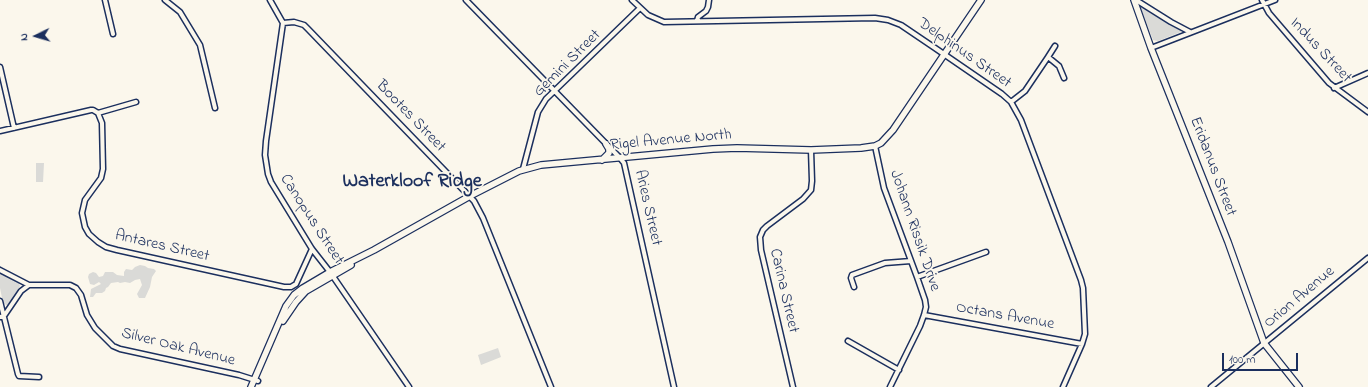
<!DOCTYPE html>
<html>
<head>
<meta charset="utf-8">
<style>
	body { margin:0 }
	#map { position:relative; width:1368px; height:387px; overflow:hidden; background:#fbf7ec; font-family:"Indie Flower",sans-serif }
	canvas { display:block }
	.north { position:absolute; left:16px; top:16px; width:40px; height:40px; -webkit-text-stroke:3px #fbf7ec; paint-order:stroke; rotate:265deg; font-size:11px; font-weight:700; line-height:16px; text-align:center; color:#1b2f5e }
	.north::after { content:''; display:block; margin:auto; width:14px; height:18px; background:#1b2f5e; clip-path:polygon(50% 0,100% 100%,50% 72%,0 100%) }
	.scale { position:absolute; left:1222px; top:353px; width:76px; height:18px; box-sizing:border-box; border:2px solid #1b2f5e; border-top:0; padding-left:5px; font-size:12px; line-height:14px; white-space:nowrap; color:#1b2f5e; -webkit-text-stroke:3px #fbf7ec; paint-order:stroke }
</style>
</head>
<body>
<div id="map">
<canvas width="1368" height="387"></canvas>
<div class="north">N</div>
<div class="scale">100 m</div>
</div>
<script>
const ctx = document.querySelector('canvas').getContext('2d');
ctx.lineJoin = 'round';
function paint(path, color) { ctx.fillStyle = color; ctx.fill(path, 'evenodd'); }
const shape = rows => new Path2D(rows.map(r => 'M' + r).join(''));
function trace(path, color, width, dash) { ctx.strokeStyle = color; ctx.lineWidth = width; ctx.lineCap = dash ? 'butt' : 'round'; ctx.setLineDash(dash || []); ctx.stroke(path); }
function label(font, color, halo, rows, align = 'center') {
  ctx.font = font + ' "Indie Flower",sans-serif'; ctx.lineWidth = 3.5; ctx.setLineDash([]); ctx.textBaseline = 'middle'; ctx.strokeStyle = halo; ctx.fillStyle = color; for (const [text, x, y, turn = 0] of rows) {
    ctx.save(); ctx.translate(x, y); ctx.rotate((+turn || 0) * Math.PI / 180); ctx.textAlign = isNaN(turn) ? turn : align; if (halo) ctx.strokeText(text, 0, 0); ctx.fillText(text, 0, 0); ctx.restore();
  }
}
paint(shape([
	[1141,5,1181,31,1181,32,1158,41,1153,40,1140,6],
	[36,163,44,163,43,182,36,182],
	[140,265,145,266,148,268,154,269,156,271,152,277,150,287,145,298,139,298,137,294,142,285,140,279,135,280,130,283,125,282,120,283,118,282,111,283,108,287,106,288,105,291,102,293,96,293,93,297,90,297,91,289,101,284,99,282,94,285,90,284,88,277,89,274,93,272,96,273,99,277,103,276,105,272,113,272,117,275,124,276,124,272,126,269,132,270,135,267],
	[0,273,19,283,20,286,8,306,3,303,0,288],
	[498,348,501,357,481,365,478,355]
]), '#dadad7');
const street = shape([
	[105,0,113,34],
	[165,0,180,12,200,45,215,108],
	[270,0,283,23,266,141,265,155,268,174,271,182,312,249,330,272,409,387],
	[466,0,620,158,624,163,674,387],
	[632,0,648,15,664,22,875,18,888,20,901,25,935,48,1002,94,1011,102,1021,120,1081,280,1083,288,1085,334,1082,344,1063,387],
	[1136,0,1171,22,1190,32],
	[1262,0,1269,13,1329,83,1368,112],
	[697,21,698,17,706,11,708,7,709,0],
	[283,23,294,22,304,25,308,29,474,201,483,218,551,387],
	[1151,48,1275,0],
	[1048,57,1055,46],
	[0,67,14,128],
	[1334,88,1368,73],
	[1011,102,1025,91,1048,57,1059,66,1064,78],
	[98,113,102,123,103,169,101,178,85,200,82,213,85,227,89,234,98,242,106,247,117,250,284,287,291,287,296,284,312,249],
	[98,113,136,102],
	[0,131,91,110,93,110,98,113],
	[875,146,884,188,917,277,925,300,926,307,924,315,920,326,890,387],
	[523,169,538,112,546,99,640,8],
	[0,270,29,285],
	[917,277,986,252],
	[854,287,851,278,852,275,885,263,911,261],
	[0,301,18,374,19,376,39,377],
	[924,315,1082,344],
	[0,317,4,316,21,291,29,285,70,285,76,288,81,295,87,315,95,328,113,346,120,349,239,375,258,381],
	[848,341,899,370],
	[793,387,761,250,760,237,763,230,767,226,803,199,811,190,812,181,811,150],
	[1211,387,1368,258]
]);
const secondary = shape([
	[1134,0,1151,48,1228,242,1264,343,1299,387],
	[602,160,609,153,609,149,606,144],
	[283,321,296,302,306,291,351,265],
	[251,387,286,306,294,295,303,288,330,272,374,250,470,196,519,171,541,165,713,149,737,148,811,150,861,148,875,146,881,143,893,130,981,0]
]);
trace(street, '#1b2f5e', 7);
trace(secondary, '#1b2f5e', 8);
trace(street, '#fbf7ec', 4);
trace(secondary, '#fbf7ec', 5.5);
label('16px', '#1b2f5e', '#fbf7ec', [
	["Indus Street",1320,51,47],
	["Delphinus Street",964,54,35],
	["Gemini Street",568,64,-45],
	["Bootes Street",410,117,46],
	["Rigel Avenue North",671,141,-5],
	["Eridanus Street",1212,167,69],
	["Aries Street",647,208,77],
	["Canopus Street",311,220,57],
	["Johann Rissik Drive",914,231,71],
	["Antares Street",162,247,13],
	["Carina Street",783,291,77],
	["Orion Avenue",1300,298,-40],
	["Octans Avenue",1005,317,10],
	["Silver Oak Avenue",178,348,14]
]);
label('bold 20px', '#1b2f5e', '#fbf7ec', [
	["Waterkloof Ridge",412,183]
]);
</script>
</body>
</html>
